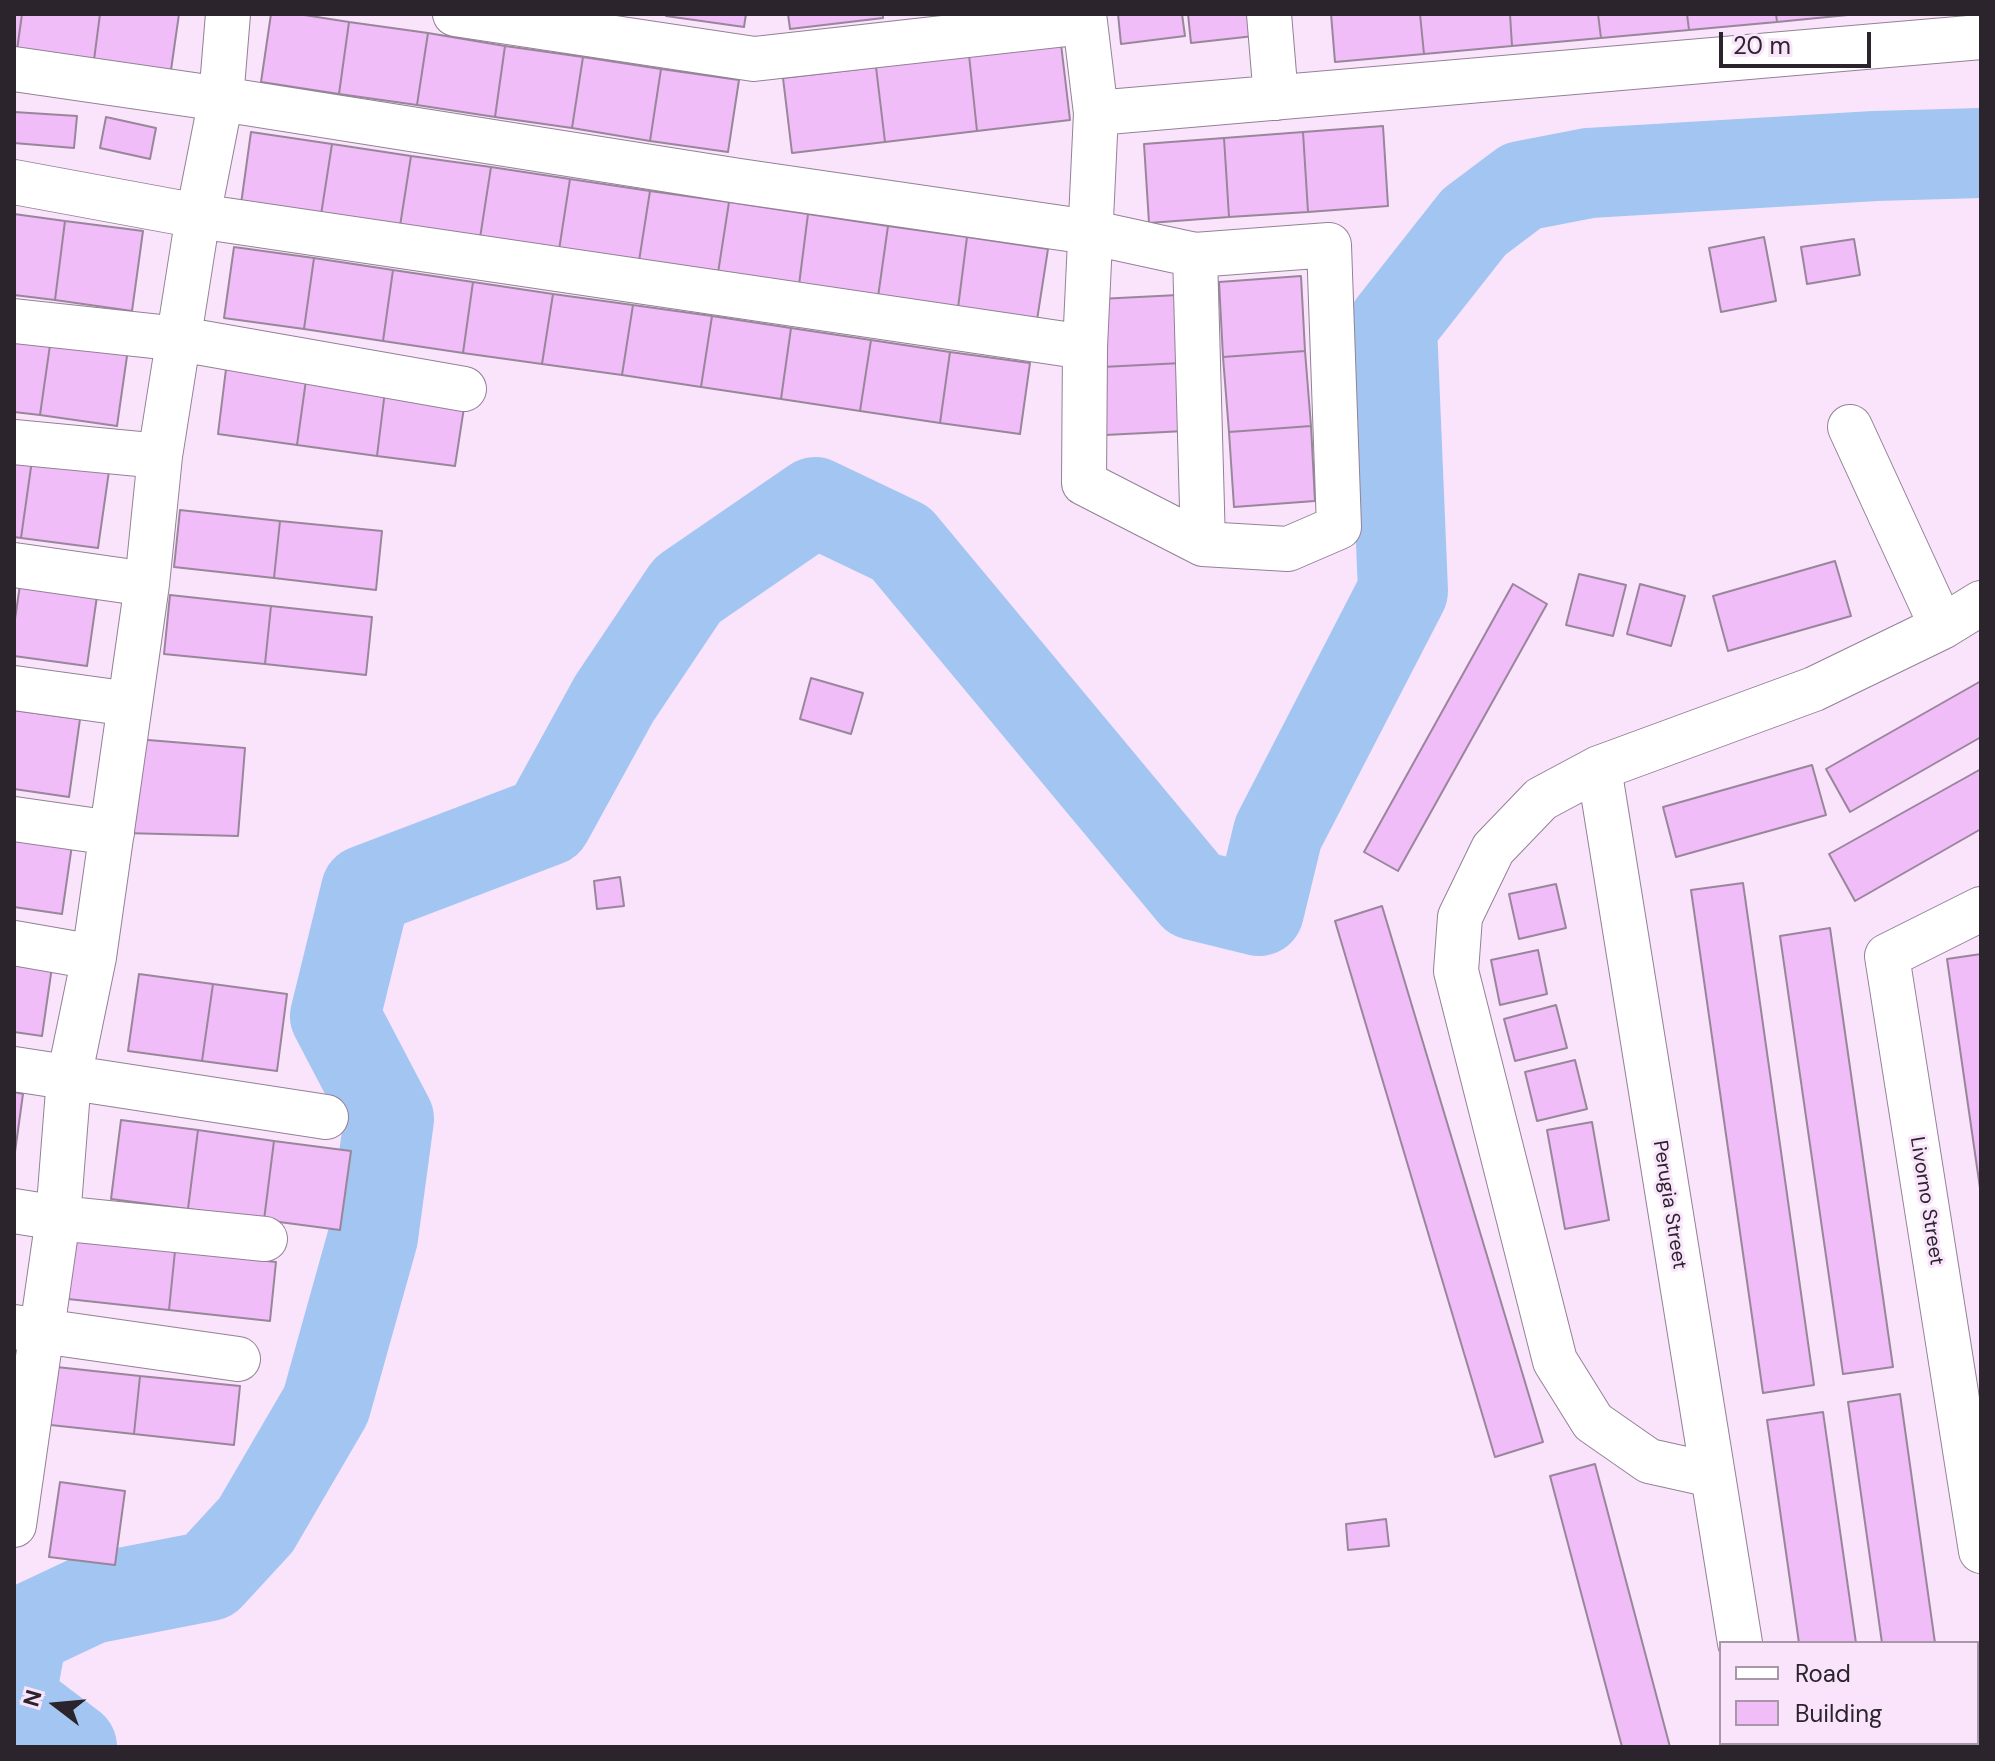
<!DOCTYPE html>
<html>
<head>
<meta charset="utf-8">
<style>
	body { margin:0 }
	#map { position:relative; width:1995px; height:1761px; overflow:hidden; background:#f9e4fc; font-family:"DM Sans",sans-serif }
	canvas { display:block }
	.frame { position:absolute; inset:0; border:16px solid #2b242c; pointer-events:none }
	.legend { position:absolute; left:1719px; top:1641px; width:260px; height:104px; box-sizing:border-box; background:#f9e4fc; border:2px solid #a797a9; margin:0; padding:10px 14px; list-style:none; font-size:24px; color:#2b242c }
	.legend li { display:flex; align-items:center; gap:16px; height:40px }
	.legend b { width:40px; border:2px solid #a797a9 }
	.north { position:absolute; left:16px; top:1665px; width:80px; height:80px; -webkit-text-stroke:6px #f9e4fc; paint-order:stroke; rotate:286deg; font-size:22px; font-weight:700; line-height:32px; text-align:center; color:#2b242c }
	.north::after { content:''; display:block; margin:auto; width:28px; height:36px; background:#2b242c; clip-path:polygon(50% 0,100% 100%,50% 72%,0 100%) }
	.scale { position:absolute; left:1719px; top:32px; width:152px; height:36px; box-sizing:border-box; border:4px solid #2b242c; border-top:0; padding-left:10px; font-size:24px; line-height:28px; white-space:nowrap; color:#2b242c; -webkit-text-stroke:6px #f9e4fc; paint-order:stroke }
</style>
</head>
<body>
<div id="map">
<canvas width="1995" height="1761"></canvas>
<div class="frame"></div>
<ul class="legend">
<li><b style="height:10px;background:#fff"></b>Road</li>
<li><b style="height:22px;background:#f0bdf8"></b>Building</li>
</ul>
<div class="north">N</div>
<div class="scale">20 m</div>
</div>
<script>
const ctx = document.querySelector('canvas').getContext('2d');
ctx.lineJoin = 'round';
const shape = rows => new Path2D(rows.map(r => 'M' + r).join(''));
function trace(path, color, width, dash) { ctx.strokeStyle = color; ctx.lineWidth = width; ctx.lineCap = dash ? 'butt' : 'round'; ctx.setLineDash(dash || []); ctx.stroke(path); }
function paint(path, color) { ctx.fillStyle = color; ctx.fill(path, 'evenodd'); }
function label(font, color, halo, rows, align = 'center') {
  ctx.font = font + ' "DM Sans",sans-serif'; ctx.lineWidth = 6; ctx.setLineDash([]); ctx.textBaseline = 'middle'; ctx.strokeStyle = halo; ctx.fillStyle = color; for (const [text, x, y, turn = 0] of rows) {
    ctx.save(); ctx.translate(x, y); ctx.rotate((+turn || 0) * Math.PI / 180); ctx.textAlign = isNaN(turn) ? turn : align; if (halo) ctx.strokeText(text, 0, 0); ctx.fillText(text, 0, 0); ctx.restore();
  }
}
trace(shape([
	[14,1679,23,1631,91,1599,209,1576,256,1525,326,1405,373,1237,389,1119,335,1016,366,890,547,821,614,699,687,590,815,502,901,543,1194,895,1259,911,1278,833,1403,591,1392,326,1474,222,1522,186,1589,173,1875,156,1981,153],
	[14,1703,72,1747]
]), '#a2c6f1', 90);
const building = shape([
	[14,14,22,14,17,50,14,50,14,14],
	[22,14,100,14,94,60,17,50,22,14],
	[100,14,179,14,171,70,94,60,100,14],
	[271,14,298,14,349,22,339,94,261,82,271,14],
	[667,14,746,14,744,27,666,16,667,14],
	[788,14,883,14,883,18,790,29,788,14],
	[1118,14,1182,14,1185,36,1121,44,1118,14],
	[1188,14,1252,14,1254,36,1191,43,1188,14],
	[1331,14,1420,14,1424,54,1335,62,1331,14],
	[1420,14,1510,14,1512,46,1424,54,1420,14],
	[1510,14,1598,14,1601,38,1512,46,1510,14],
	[1598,14,1687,14,1689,30,1601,38,1598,14],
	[1687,14,1776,14,1777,22,1689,30,1687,14],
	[1776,14,1858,14,1777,22,1776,14],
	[349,22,428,33,417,105,339,94,349,22],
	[428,33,505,46,495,117,417,105,428,33],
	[1061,44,1070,120,977,131,969,55,1061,44],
	[505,46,583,57,572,128,495,117,505,46],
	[969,55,977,131,885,142,876,67,969,55],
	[583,57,661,69,650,141,572,128,583,57],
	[876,67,885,142,792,153,783,78,876,67],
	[661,69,739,80,728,152,650,141,661,69],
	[14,112,77,116,74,148,14,143,14,112],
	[106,117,156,128,150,159,100,148,106,117],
	[1383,126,1388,206,1308,212,1303,132,1383,126],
	[251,132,332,144,321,215,241,204,251,132],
	[1303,132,1308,212,1229,217,1224,138,1303,132],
	[1224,138,1229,217,1149,223,1144,144,1224,138],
	[332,144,411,156,400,226,321,215,332,144],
	[411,156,491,167,480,238,400,226,411,156],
	[491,167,570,179,559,250,480,238,491,167],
	[570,179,650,191,639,261,559,250,570,179],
	[650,191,729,202,718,273,639,261,650,191],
	[729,202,808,214,799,285,718,273,729,202],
	[14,214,65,221,55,300,14,295,14,214],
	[808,214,888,226,878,297,799,285,808,214],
	[65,221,143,231,132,311,55,300,65,221],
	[888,226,967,237,958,308,878,297,888,226],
	[967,237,1048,249,1037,320,958,308,967,237],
	[1764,237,1776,301,1721,312,1709,248,1764,237],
	[1854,239,1860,275,1807,284,1801,247,1854,239],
	[234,247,314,258,304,329,224,318,234,247],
	[314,258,393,270,383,341,304,329,314,258],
	[393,270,473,282,463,353,383,341,393,270],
	[1301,276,1305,351,1223,357,1219,282,1301,276],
	[473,282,553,294,542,364,463,353,473,282],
	[553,294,633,305,622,375,542,364,553,294],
	[1178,295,1182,363,1102,367,1099,299,1178,295],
	[633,305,712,316,701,387,622,375,633,305],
	[712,316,791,328,781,399,701,387,712,316],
	[791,328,871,340,860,411,781,399,791,328],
	[14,333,51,338,40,415,14,412,14,333],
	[51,338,128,349,117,426,40,415,51,338],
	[871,340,950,352,940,423,860,411,871,340],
	[1305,351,1311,426,1229,432,1223,357,1305,351],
	[950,352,1030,363,1020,434,940,423,950,352],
	[1182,363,1185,431,1105,435,1102,367,1182,363],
	[226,369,306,380,297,445,218,434,226,369],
	[306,380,385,391,377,456,297,445,306,380],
	[385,391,465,401,455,466,377,456,385,391],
	[1311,426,1315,501,1234,507,1229,432,1311,426],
	[14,458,32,460,21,538,14,537,14,458],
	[32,460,109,471,98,548,21,538,32,460],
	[180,510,280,521,274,578,174,567,180,510],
	[280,521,382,531,376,590,274,578,280,521],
	[1835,561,1851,616,1728,651,1713,596,1835,561],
	[1579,574,1626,585,1613,636,1566,625,1579,574],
	[21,578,98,589,87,666,14,656,14,626,21,578],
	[1513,584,1547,604,1398,871,1364,852,1513,584],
	[1640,584,1685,596,1671,646,1627,634,1640,584],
	[170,595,271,606,265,664,164,654,170,595],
	[271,606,372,617,366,675,265,664,271,606],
	[811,678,863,693,851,734,800,719,811,678],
	[1981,681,1981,737,1850,812,1826,769,1981,681],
	[14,710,80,719,69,797,14,789,14,710],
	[136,739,245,748,238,836,124,833,136,739],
	[1812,765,1826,815,1676,857,1663,807,1812,765],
	[1981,769,1981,829,1855,901,1829,854,1981,769],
	[14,829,73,838,62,914,14,907,14,829],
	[620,877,624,906,597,909,594,881,620,877],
	[1743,883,1814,1385,1763,1393,1691,890,1743,883],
	[1556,884,1566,928,1519,939,1509,894,1556,884],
	[1382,906,1543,1442,1495,1457,1335,921,1382,906],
	[1830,928,1893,1367,1843,1374,1780,936,1830,928],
	[1538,950,1547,994,1500,1005,1491,960,1538,950],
	[14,954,53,960,42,1036,14,1032,14,954],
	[1981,954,1981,1195,1947,959,1981,954],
	[139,974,213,984,202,1061,128,1051,139,974],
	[213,984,287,994,277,1071,202,1061,213,984],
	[1556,1005,1567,1048,1515,1061,1504,1019,1556,1005],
	[1575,1060,1587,1109,1537,1121,1525,1072,1575,1060],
	[14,1092,23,1094,14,1159,14,1092],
	[121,1120,198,1130,188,1209,111,1199,121,1120],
	[1592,1122,1609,1220,1565,1229,1547,1130,1592,1122],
	[198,1130,274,1141,264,1220,188,1209,198,1130],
	[274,1141,351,1151,340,1230,264,1220,274,1141],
	[74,1241,175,1251,169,1310,68,1299,74,1241],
	[175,1251,276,1262,270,1321,169,1310,175,1251],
	[38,1365,140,1376,134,1434,32,1423,38,1365],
	[140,1376,240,1386,234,1445,134,1434,140,1376],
	[1900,1394,1935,1643,1882,1643,1848,1402,1900,1394],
	[1823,1412,1856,1643,1799,1643,1767,1420,1823,1412],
	[1595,1464,1670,1747,1622,1747,1550,1476,1595,1464],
	[60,1482,125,1491,115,1565,49,1557,60,1482],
	[1386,1519,1389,1546,1348,1550,1346,1524,1386,1519],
	[1814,1743,1871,1743,1871,1747,1814,1747,1814,1743],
	[1896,1743,1949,1743,1950,1747,1897,1747,1896,1743]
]);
paint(building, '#f0bdf8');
trace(building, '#99869b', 2);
const street = shape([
	[455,14,754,59,1085,22],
	[1084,14,1096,113,1085,347,1084,483,1203,544,1195,255],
	[1269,14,1276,98],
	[14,69,221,99,739,181,1089,232,1195,255,1329,245,1339,527,1288,549,1203,544],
	[1096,113,1981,37],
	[14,182,198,216,1085,347],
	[14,321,180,339,464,389],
	[1850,427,1942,627],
	[14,442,160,456],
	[14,565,147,584],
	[14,688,130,704],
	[1599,768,1740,1643],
	[14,819,112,833],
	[1981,909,1887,956,1981,1551],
	[14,943,94,957],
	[14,1069,326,1117],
	[14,1211,58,1218,265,1239],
	[14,1327,238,1359],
	[1712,1475,1649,1461,1593,1422,1555,1361,1456,971,1460,917,1493,849,1541,799,1599,768,1814,689,1942,627,1981,603],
	[14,1525,58,1218,69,1078,94,957,147,584,160,456,198,216,221,99,228,14],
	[1756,1743,1756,1747]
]);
trace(street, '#938196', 46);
trace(street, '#fff', 44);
label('20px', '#2b242c', '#f9e4fc', [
	["Livorno Street",1926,1201,81],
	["Perugia Street",1669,1205,81]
]);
</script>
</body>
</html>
